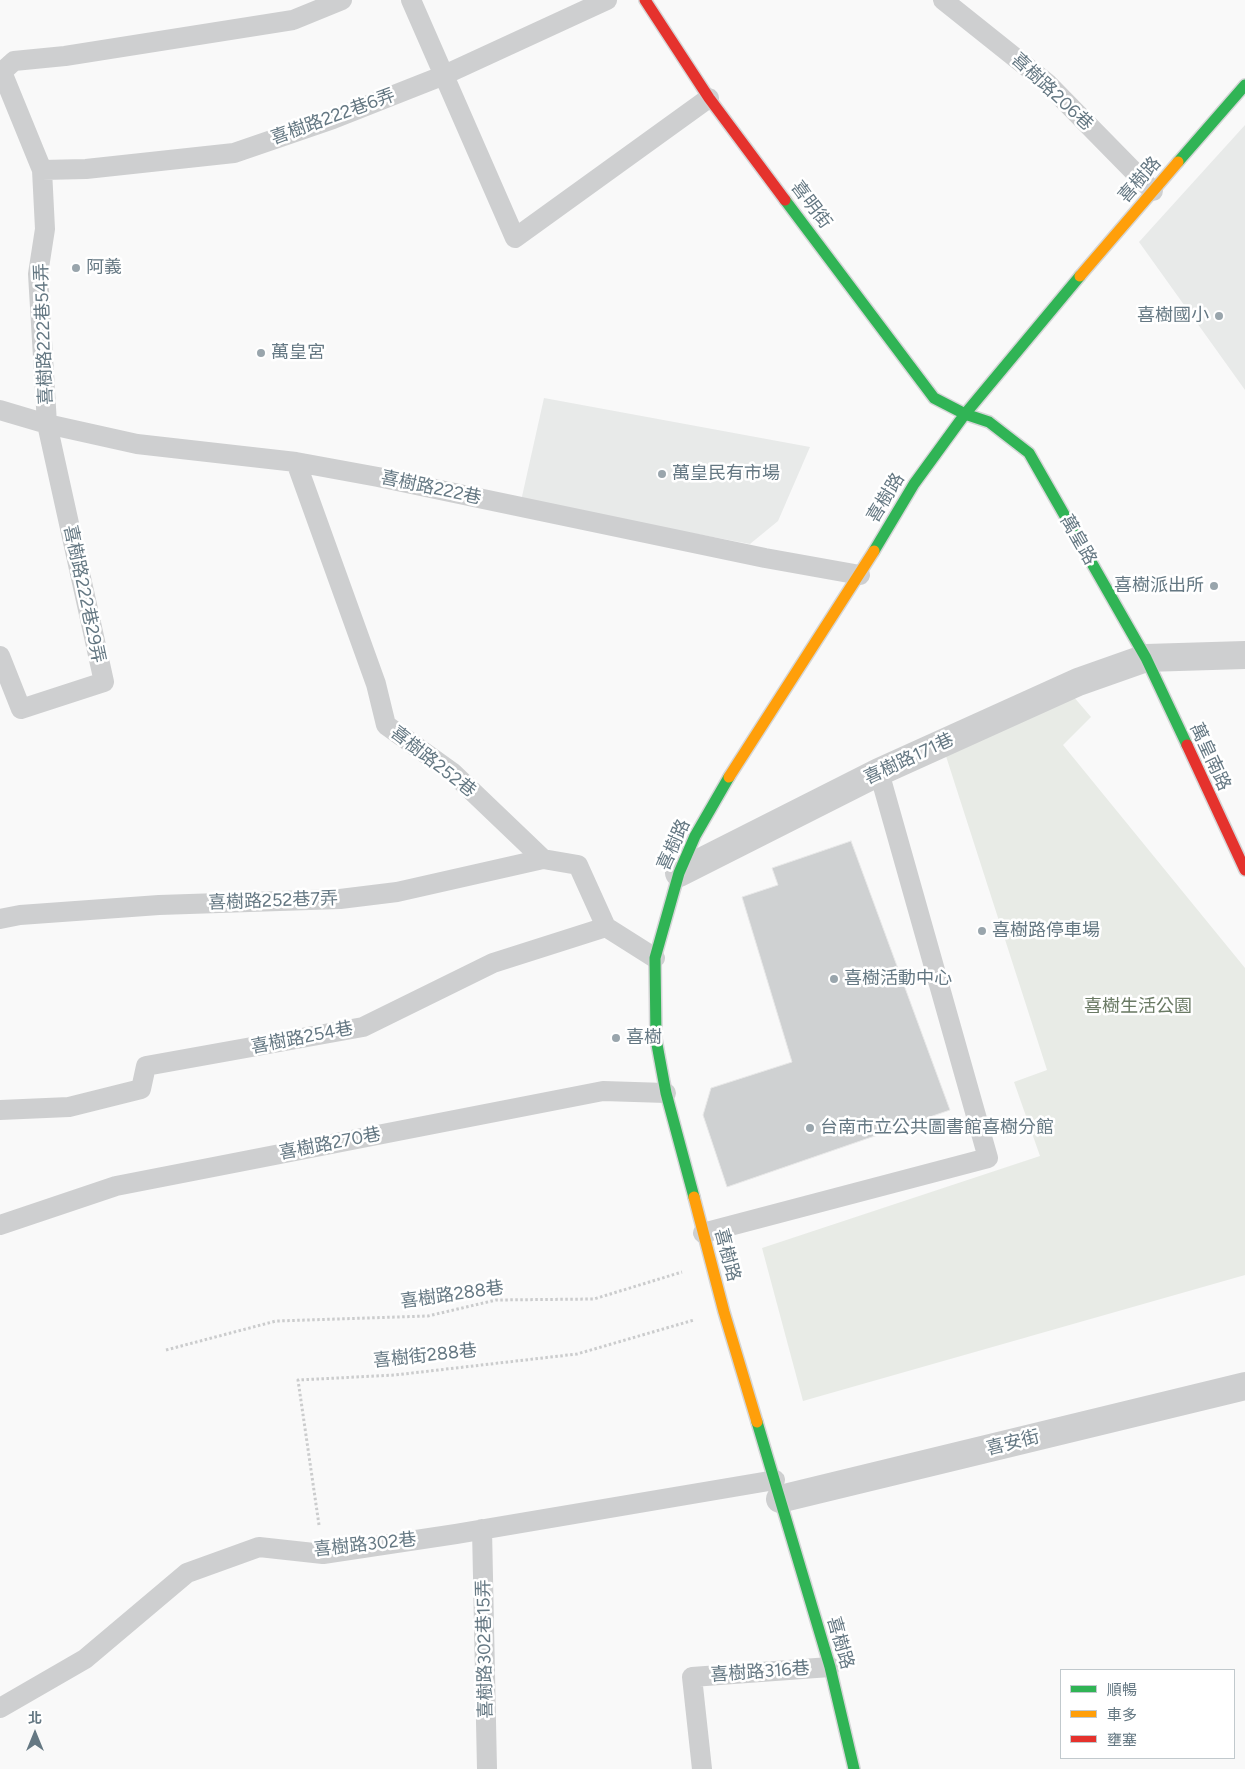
<!DOCTYPE html>
<html>
<head>
<meta charset="utf-8">
<style>
	body { margin:0 }
	#map { position:relative; width:1245px; height:1769px; overflow:hidden; background:#f9f9f9; font-family:Figtree,"Noto Sans TC",sans-serif }
	canvas { display:block }
	.legend { position:absolute; left:1060px; top:1669px; width:175px; height:90px; box-sizing:border-box; background:#fff; border:1px solid #c1c9cd; margin:0; padding:6px 9px; list-style:none; font-size:15px; color:#657883 }
	.legend li { display:flex; align-items:center; gap:10px; height:25px }
	.legend b { width:25px; border:1px solid #c1c9cd }
	.north { position:absolute; left:10px; top:1709px; width:50px; height:50px; -webkit-text-stroke:4px #fff; paint-order:stroke; rotate:0deg; font-size:14px; font-weight:700; line-height:20px; text-align:center; color:#657883 }
	.north::after { content:''; display:block; margin:auto; width:18px; height:22px; background:#657883; clip-path:polygon(50% 0,100% 100%,50% 72%,0 100%) }
</style>
</head>
<body>
<div id="map">
<canvas width="1245" height="1769"></canvas>
<ul class="legend">
<li><b style="height:6px;background:#30b455"></b>順暢</li>
<li><b style="height:6px;background:#ff9f0a"></b>車多</li>
<li><b style="height:6px;background:#e5322d"></b>壅塞</li>
</ul>
<div class="north">北</div>
</div>
<script>
const ctx = document.querySelector('canvas').getContext('2d');
ctx.lineJoin = 'round';
function paint(path, color) { ctx.fillStyle = color; ctx.fill(path, 'evenodd'); }
const shape = rows => new Path2D(rows.map(r => 'M' + r).join(''));
function trace(path, color, width, dash) { ctx.strokeStyle = color; ctx.lineWidth = width; ctx.lineCap = dash ? 'butt' : 'round'; ctx.setLineDash(dash || []); ctx.stroke(path); }
function label(font, color, halo, rows, align = 'center') {
  ctx.font = font + ' Figtree,"Noto Sans TC",sans-serif'; ctx.lineWidth = 5; ctx.setLineDash([]); ctx.textBaseline = 'middle'; ctx.strokeStyle = halo; ctx.fillStyle = color; for (const [text, x, y, turn = 0] of rows) {
    ctx.save(); ctx.translate(x, y); ctx.rotate((+turn || 0) * Math.PI / 180); ctx.textAlign = isNaN(turn) ? turn : align; if (halo) ctx.strokeText(text, 0, 0); ctx.fillText(text, 0, 0); ctx.restore();
  }
}
paint(shape([
	[1245,125,1245,390,1139,242],
	[544,398,810,447,778,521,750,544,521,501]
]), '#e8eae9');
paint(shape([
	[1073,696,1091,717,1063,745,1245,968,1245,1275,803,1401,762,1248,1040,1156,1014,1082,1047,1070,944,750]
]), '#e8ebe6');
const building = shape([
	[851,841,950,1110,727,1187,703,1115,711,1088,792,1062,742,897,778,885,772,868,851,841]
]);
paint(building, '#cfd1d2');
trace(building, '#e8e8e8', 1);
const fast = shape([
	[1178,162,1245,85],
	[785,200,934,398,965,414,989,422,1029,453,1146,658,1187,745],
	[874,551,914,484,965,414,1080,276],
	[694,1197,666,1093,656,1039,655,958,679,873,695,836,729,777],
	[757,1422,830,1667,854,1769]
]);
const slow = shape([
	[1080,276,1178,162],
	[729,777,874,551],
	[694,1197,724,1312,757,1422]
]);
const jam = shape([
	[645,0,709,98,785,200],
	[1187,745,1245,870]
]);
trace(fast, '#d5d6d7', 14);
trace(slow, '#d5d6d7', 14);
trace(jam, '#d5d6d7', 14);
trace(shape([
	[166,1350,276,1321,428,1316,496,1300,594,1299,682,1272],
	[319,1525,298,1380,395,1375,577,1354,694,1320]
]), '#cbcccd', 3, [2.5, 2.5]);
trace(shape([
	[411,0,515,238,709,98],
	[943,0,1047,83,1153,191],
	[2,72,14,61,65,56,293,20,342,0],
	[42,170,86,169,234,153,333,119,442,76,607,0],
	[0,410,47,424,137,444,296,462,378,477,765,558,860,575],
	[296,462,376,684,386,725,453,773,543,859,578,865,606,927,655,958],
	[0,656,21,709,104,682,47,424,38,274,45,229,42,170,2,72],
	[0,919,20,915,159,905,340,899,397,892,543,859],
	[0,1110,69,1107,141,1089,146,1066,363,1027,493,963,606,927],
	[0,1225,116,1186,603,1091,666,1093],
	[703,1233,988,1158,879,772],
	[482,1529,487,1769],
	[0,1708,85,1659,187,1573,259,1547,323,1554,456,1534,775,1480],
	[702,1769,692,1677,830,1667]
]), '#cecfd0', 20);
trace(shape([
	[679,873,879,772,1078,682,1146,658,1245,655],
	[780,1499,1245,1386]
]), '#cecfd0', 28);
trace(fast, '#30b455', 11);
trace(slow, '#ff9f0a', 11);
trace(jam, '#e5322d', 11);
for (const [x, y, r, color] of [
	[76,268,5,"#99a5ac"],
	[1219,316,5,"#99a5ac"],
	[261,353,5,"#99a5ac"],
	[662,474,5,"#99a5ac"],
	[1214,586,5,"#99a5ac"],
	[982,931,5,"#99a5ac"],
	[834,979,5,"#99a5ac"],
	[616,1038,5,"#99a5ac"],
	[810,1128,5,"#99a5ac"]
]) { const dot = new Path2D(); dot.arc(x, y, r, 0, 2 * Math.PI); ctx.fillStyle = color; ctx.fill(dot); trace(dot, '#fff', 2); }
label('18px', '#657883', '#fff', [
	["喜樹路206巷",1052,92,43],
	["喜樹路222巷6弄",333,117,-20],
	["喜樹路",1140,180,-49],
	["喜明街",811,205,53],
	["喜樹路222巷54弄",44,334,-92],
	["喜樹路222巷",431,488,12],
	["喜樹路",886,498,-59],
	["萬皇路",1078,540,60],
	["喜樹路222巷29弄",84,594,78],
	["萬皇南路",1210,757,65],
	["喜樹路171巷",909,759,-25],
	["喜樹路252巷",433,762,38],
	["喜樹路",674,845,-66],
	["喜樹路252巷7弄",273,901,-2],
	["喜樹路254巷",302,1038,-11],
	["喜樹路270巷",330,1144,-11],
	["喜樹路",727,1255,75],
	["喜樹路288巷",452,1295,-8],
	["喜樹街288巷",425,1356,-6],
	["喜安街",1013,1443,-14],
	["喜樹路302巷",365,1545,-6],
	["喜樹路",840,1643,74],
	["喜樹路302巷15弄",485,1649,-91],
	["喜樹路316巷",760,1672,-4]
]);
label('18px', '#657883', '#fff', [
	["阿義",86,268],
	["喜樹國小",1209,316,"right"],
	["萬皇宮",271,353],
	["萬皇民有市場",672,474],
	["喜樹派出所",1204,586,"right"],
	["喜樹路停車場",992,931],
	["喜樹活動中心",844,979],
	["喜樹",626,1038],
	["台南市立公共圖書館喜樹分館",820,1128]
], 'left');
label('18px', '#6a7a64', '#fff', [
	["喜樹生活公園",1138,1007]
]);
</script>
</body>
</html>
